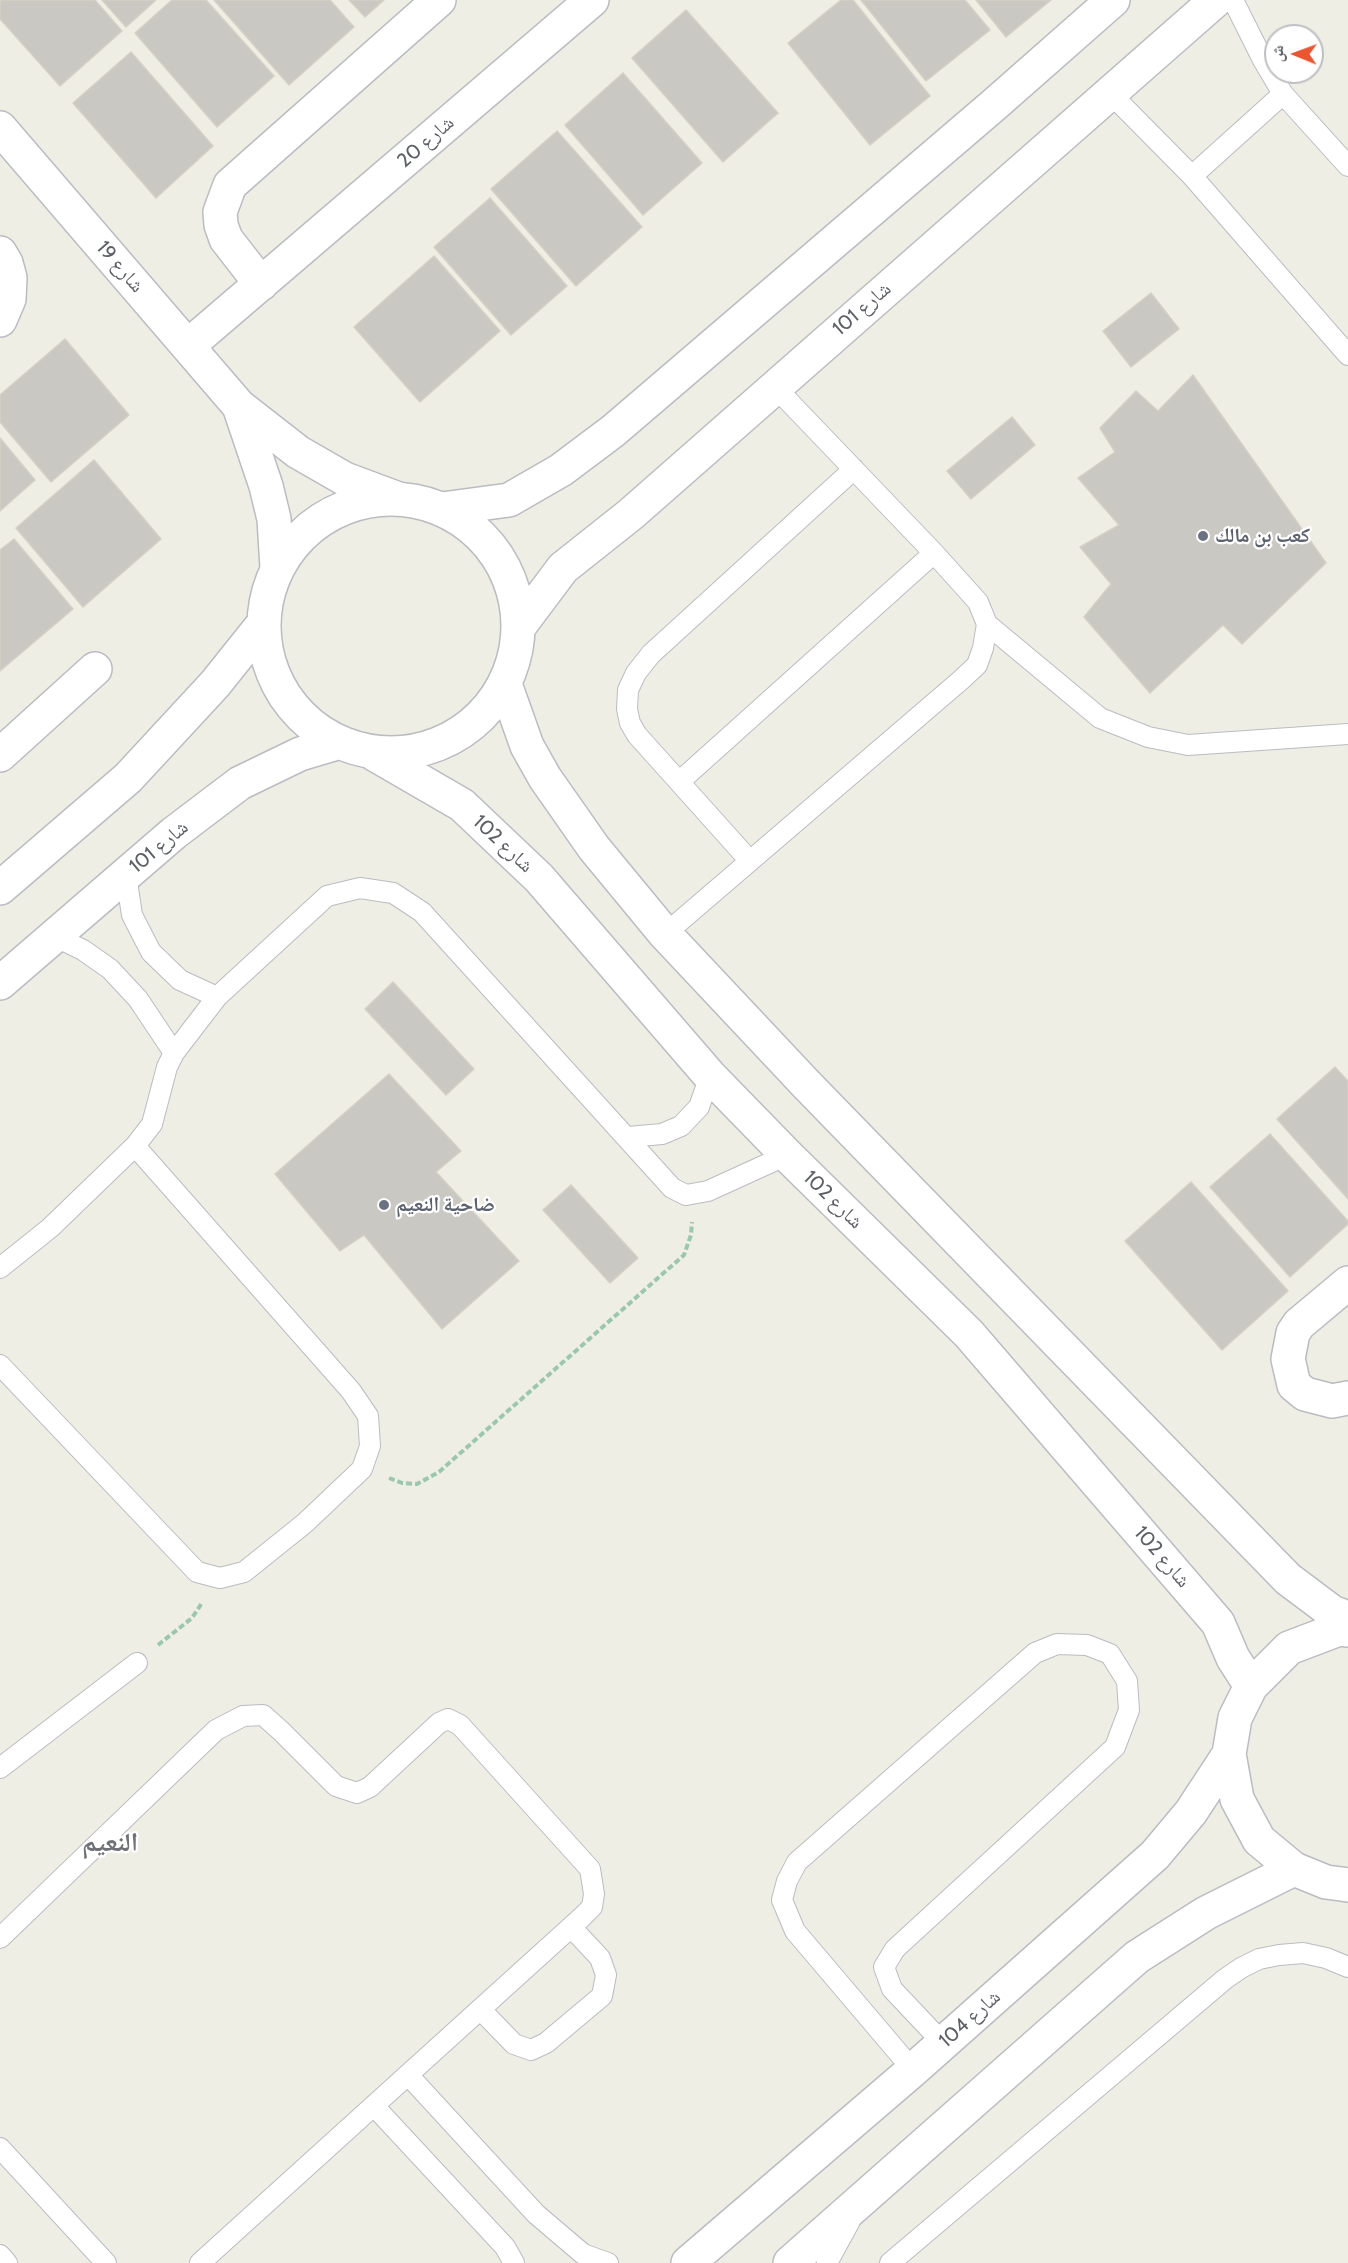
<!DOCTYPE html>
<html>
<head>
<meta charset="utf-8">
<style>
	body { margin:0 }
	#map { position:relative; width:1348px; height:2263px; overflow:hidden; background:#efeee5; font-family:Cabin,"Noto Naskh Arabic",sans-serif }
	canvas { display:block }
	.north { position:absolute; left:1264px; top:24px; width:60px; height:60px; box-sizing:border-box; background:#fff; border:2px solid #bebfc2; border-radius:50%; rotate:271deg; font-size:16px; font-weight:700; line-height:24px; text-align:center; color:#5d6066 }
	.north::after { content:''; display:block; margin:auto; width:21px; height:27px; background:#e85632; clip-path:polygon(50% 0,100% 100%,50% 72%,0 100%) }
</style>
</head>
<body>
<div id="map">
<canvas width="1348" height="2263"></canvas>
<div class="north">ش</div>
</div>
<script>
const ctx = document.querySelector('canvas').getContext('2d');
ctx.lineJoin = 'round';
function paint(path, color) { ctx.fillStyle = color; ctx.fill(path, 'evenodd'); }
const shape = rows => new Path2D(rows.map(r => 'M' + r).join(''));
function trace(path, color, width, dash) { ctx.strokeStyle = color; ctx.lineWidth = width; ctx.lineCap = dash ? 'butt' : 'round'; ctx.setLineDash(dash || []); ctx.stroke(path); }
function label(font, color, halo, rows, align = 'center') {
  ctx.font = font + ' Cabin,"Noto Naskh Arabic",sans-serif'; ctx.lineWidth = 4.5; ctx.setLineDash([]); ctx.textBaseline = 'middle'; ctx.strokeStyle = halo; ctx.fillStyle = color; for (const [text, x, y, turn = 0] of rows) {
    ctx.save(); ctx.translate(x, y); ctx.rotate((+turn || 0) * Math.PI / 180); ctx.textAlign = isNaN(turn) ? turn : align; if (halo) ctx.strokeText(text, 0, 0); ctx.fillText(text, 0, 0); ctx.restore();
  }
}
const building = shape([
	[0,0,95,0,122,31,60,86,0,19,0,0],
	[102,0,156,0,126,27,102,0],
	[172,0,206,0,274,76,217,127,135,33,172,0],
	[214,0,330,0,354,27,289,85,214,0],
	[349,0,384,0,365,17,349,0],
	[841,0,853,0,930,96,870,145,788,43,841,0],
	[861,0,965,0,990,30,926,81,861,0],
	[976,0,1051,0,1006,37,976,0],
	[686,10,778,113,723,162,632,58,686,10],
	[131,52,213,146,156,198,73,103,131,52],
	[623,73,702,163,643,215,565,125,623,73],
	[557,131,642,227,576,286,491,189,557,131],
	[490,198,567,286,511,335,434,247,490,198],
	[434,256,500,331,420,402,354,327,434,256],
	[1151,293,1179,329,1131,367,1103,331,1151,293],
	[65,339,129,415,51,482,0,422,0,395,65,339],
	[1193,375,1326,563,1242,644,1223,625,1150,693,1084,617,1111,584,1080,547,1119,525,1078,478,1115,452,1100,428,1136,391,1158,411,1193,375],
	[1012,417,1035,445,971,499,947,471,1012,417],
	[0,438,35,480,0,511,0,438],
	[94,460,161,539,83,607,16,528,94,460],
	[14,539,73,609,0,671,0,550,14,539],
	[393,982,474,1069,446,1095,365,1009,393,982],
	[1335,1067,1348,1081,1348,1199,1277,1119,1335,1067],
	[389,1074,461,1151,436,1172,519,1261,442,1329,364,1235,340,1251,275,1174,389,1074],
	[1270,1134,1348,1221,1348,1224,1290,1277,1210,1187,1270,1134],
	[1191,1182,1288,1291,1222,1350,1125,1241,1191,1182],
	[571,1185,638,1258,610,1283,543,1210,571,1185]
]);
paint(building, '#cac8c2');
trace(building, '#d4d1c4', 1.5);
const service = shape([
	[1233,0,1263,60,1283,94,1348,166],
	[1110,93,1192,176,1348,355],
	[1192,176,1283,94],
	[987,624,1100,718,1148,737,1188,745,1348,734],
	[679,782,934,553],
	[750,861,637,735,630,723,627,709,628,690,636,673,651,654,854,469],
	[126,875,132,915,151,952,180,980,217,997],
	[665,934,961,680,977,665,983,648,987,624,978,602,934,553,774,386],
	[54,936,83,950,110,969,138,999,174,1053],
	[628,1137,662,1134,681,1126,699,1107,710,1076],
	[0,1268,50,1228,135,1146,152,1124,167,1067,174,1053,217,997,327,896,360,888,393,893,422,912,672,1188,686,1195,708,1191,787,1155],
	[0,1365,197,1572,220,1578,244,1572,305,1523,362,1469,370,1446,368,1416,351,1391,135,1146],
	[0,1768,137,1663],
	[0,1938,216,1730,243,1716,263,1715,281,1731,336,1786,357,1793,370,1787,439,1723,448,1719,460,1725,590,1869,594,1894,592,1907,581,1918,200,2263],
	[481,2010,514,2044,531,2050,546,2043,602,1996,606,1975,600,1958,571,1927],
	[913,2070,795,1931,782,1900,787,1881,797,1862,1035,1653,1057,1644,1087,1645,1110,1654,1127,1681,1129,1710,1115,1747,895,1949,884,1967,892,1989,943,2043],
	[409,2076,536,2214,583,2254,608,2263],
	[374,2106,505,2247,514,2263],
	[0,2148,106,2263],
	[0,2255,7,2263],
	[827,2263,850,2221],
	[890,2263,1225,1979,1241,1968,1259,1959,1279,1955,1303,1953,1326,1958,1348,1967]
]);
const minor = shape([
	[0,128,239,406,298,452,345,479,396,498],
	[0,253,6,263,10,278,9,299,0,320],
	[261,284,226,239,221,225,220,212,230,185,439,0],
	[189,345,592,0],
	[239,406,266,486,274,519,277,568],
	[0,755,95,669],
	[1348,1283,1299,1324,1293,1333,1288,1359,1294,1385,1305,1394,1332,1401,1348,1398]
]);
const tertiary = shape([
	'264 626a127 127 0 1 1 254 0a127 127 0 1 1-254 0Z',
	[442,509,509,500,561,470,613,431,995,104,1113,0],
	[518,628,563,568,631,514,1216,0],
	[505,684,527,746,545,778,594,848,665,934,807,1085,1288,1579,1332,1612,1348,1618],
	[374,754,462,805,539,878,710,1076,787,1155,969,1334,1218,1623,1233,1658,1251,1686],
	[0,888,128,778,215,684,263,624],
	[0,983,174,833,240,783,300,754,337,743],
	[1348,1630,1339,1629,1289,1648,1251,1686,1235,1718,1229,1754,1237,1799,1259,1840,1294,1869,1326,1882,1348,1885],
	[688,2263,913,2070,1155,1855,1191,1812,1229,1754],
	[790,2263,1137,1957,1206,1913,1294,1869]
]);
trace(service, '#babcc1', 22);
trace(minor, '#babcc1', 36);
trace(tertiary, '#babcc1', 36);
trace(shape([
	[389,1478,402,1483,417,1484,439,1472,684,1255,691,1235,692,1222],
	[158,1645,192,1618,202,1603]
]), '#9bc7ad', 4, [6, 3]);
trace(service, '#fff', 20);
trace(minor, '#fff', 33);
trace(tertiary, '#fff', 33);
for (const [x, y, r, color] of [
	[1203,536,6,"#6b7280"],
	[384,1205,6,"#6b7280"]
]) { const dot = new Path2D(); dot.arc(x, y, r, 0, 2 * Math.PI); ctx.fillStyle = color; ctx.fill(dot); trace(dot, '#fff', 2); }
label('20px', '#5d6066', '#fff', [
	["شارع 20",426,142,-41],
	["شارع 19",120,267,49],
	["شارع 101",862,309,-41],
	["شارع 102",503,844,43],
	["شارع 101",159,847,-40],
	["شارع 102",833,1200,44],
	["شارع 102",1162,1557,49],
	["شارع 104",970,2019,-42]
]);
label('bold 20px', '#5b616d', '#fff', [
	["كعب بن مالك",1215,536],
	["ضاحية النعيم",396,1205]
], 'left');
label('bold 26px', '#6e7278', '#fff', [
	["النعيم",110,1843]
]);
</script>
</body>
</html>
